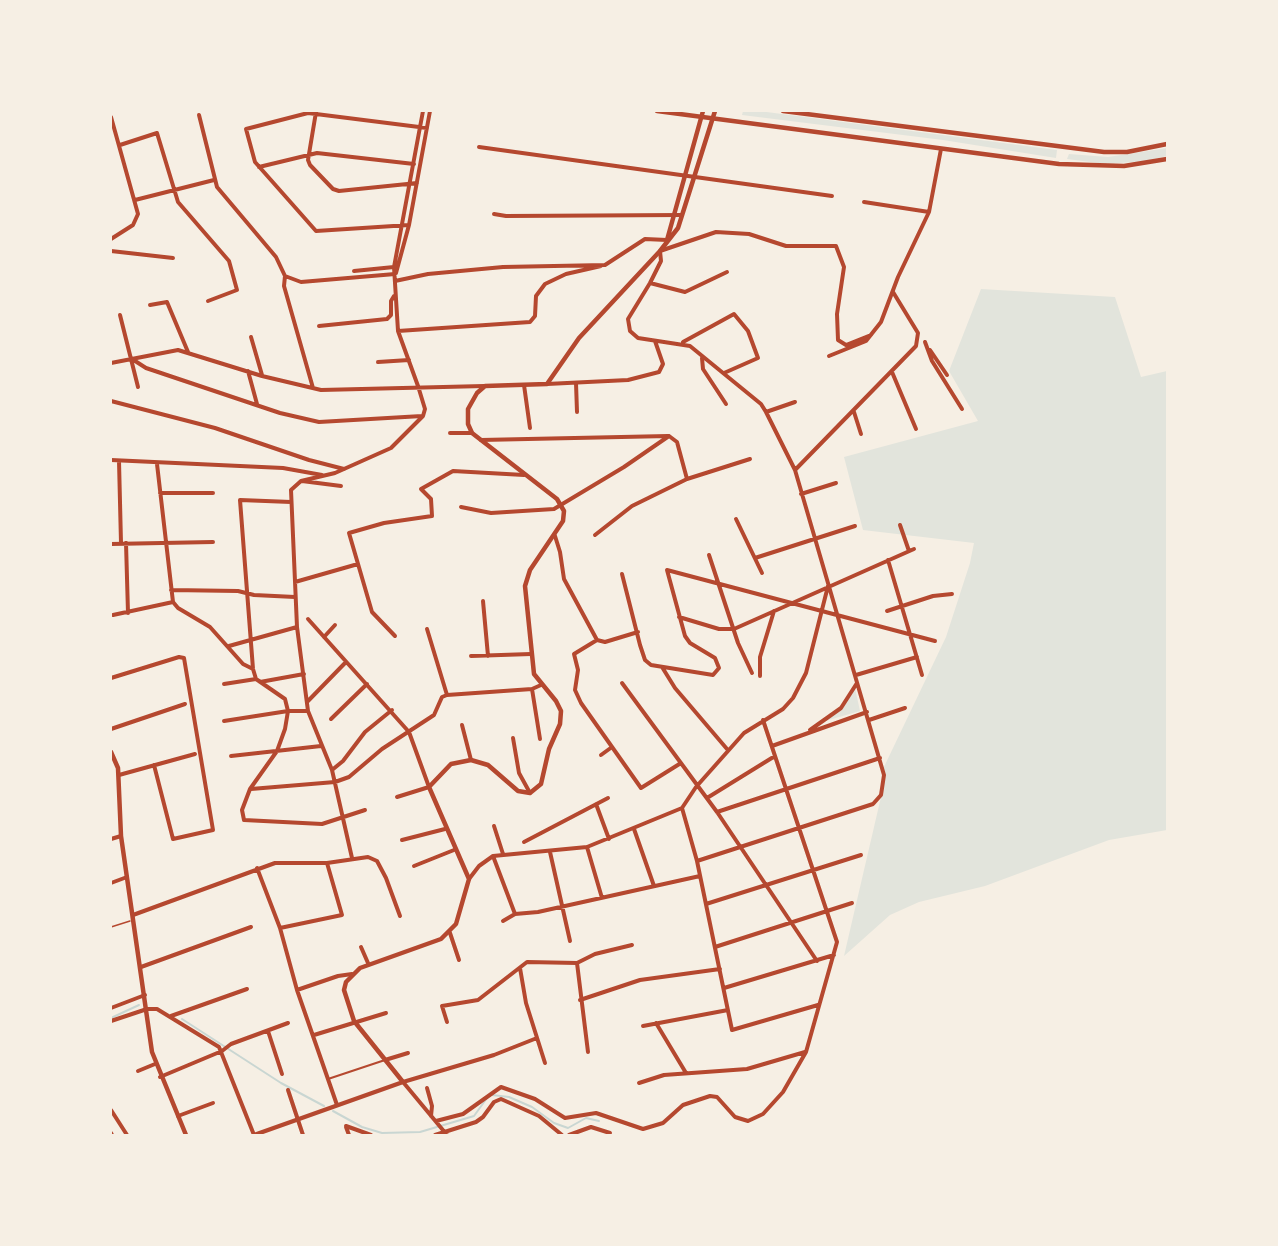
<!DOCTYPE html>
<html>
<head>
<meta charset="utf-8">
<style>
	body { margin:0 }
	#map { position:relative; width:1278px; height:1246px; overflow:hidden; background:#f6efe4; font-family:Arial,sans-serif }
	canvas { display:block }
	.frame { position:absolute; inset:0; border:112px solid #f6efe4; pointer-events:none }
</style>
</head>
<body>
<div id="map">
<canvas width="1278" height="1246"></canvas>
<div class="frame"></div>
</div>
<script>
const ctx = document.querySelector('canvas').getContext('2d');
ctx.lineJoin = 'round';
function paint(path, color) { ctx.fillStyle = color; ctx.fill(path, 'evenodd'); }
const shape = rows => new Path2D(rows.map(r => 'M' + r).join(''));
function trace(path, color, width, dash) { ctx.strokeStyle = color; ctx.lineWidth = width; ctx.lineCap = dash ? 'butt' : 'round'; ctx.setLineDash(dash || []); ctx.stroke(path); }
paint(shape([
	[743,111,759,111,1057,150,1056,158,943,140,742,115],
	[1167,148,1167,156,1146,161,1106,164,1067,159,1069,154,1108,157],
	[981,289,1115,297,1141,377,1167,371,1167,830,1109,840,985,886,919,902,890,915,844,956,881,797,883,769,946,637,970,563,974,543,863,530,844,457,978,421,949,371],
	[855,688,860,711,818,723,839,709]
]), '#e2e4dc');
trace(shape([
	[111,1018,139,1005],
	[182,1019,281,1083,324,1106],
	[492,1095,509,1097,532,1107,554,1123,568,1128,586,1118,599,1121],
	[333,1111,362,1127,382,1133,420,1132,474,1116,487,1098]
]), '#c9d6d2', 2);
trace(shape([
	[111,927,130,921]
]), '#b5482f', 1.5);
trace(shape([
	[328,1079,385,1060]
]), '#b5482f', 2);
trace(shape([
	[423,111,394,267,398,331,418,386,425,409,423,416],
	[316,112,308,160,310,165,333,189,339,191,417,183],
	[199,115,217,187,276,257,285,276,284,286,313,388],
	[111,117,138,214,133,225,111,239],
	[120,145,157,133,178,202,229,261,237,290,208,301],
	[479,147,832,196],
	[259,167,317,153,414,164],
	[135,200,214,180],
	[864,202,929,212],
	[494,214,506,216,682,215],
	[409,225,316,231,255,162,246,129,308,113,427,128],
	[111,251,173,258],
	[354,271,394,267],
	[396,273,409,225,430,111],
	[285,276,301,282,395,274],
	[395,281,428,274,503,267,605,265,645,239,667,240],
	[650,283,685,292,727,272],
	[150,305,167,302,188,352],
	[120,315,138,387],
	[319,326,387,319,391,315,391,301,394,296],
	[398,331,530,322,535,316,536,296,545,284,566,274,601,266],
	[251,337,262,375],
	[683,342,734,314,748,331,758,358,724,373],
	[925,342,932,361,962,409],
	[930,350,947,375],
	[829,356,866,341,881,322,898,277,929,212,941,149],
	[702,358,703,369,726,404],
	[132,359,146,368,280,413,319,422,422,416],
	[378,362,409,360],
	[111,363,178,350,262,376,321,390,484,386],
	[248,371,257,404],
	[892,372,916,429],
	[576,383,577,412],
	[547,384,628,380,659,372,663,364,655,341],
	[524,385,530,428],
	[111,401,215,428,309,460,344,469],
	[766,412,795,402],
	[854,412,861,434],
	[450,433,472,433],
	[669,436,677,442,687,479],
	[481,440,668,436],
	[111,460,283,468,322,475],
	[119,461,121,543],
	[157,464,173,602],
	[795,470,916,346,918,333,893,292],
	[302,481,341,486],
	[160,493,213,493],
	[801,494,836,483],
	[291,502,240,500,253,669,256,679,285,699,288,711,285,729,277,751,250,789,242,810,244,820,322,824,365,810],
	[461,507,491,513,554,509,624,467,669,436],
	[736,519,762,573],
	[900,525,909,551],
	[595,535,632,506,687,479,750,459],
	[555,536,560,552,564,579,597,640,605,642,638,632],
	[126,543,128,613],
	[111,544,213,542],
	[709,555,738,643,752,673],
	[755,558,855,526],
	[888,560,922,675],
	[622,574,640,645,645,660,651,665,713,675,719,668,715,658,690,643,685,636,667,570,935,641],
	[295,582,358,564],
	[171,590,238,591,254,595,295,597],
	[483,601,488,656],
	[173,602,178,608,210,627,243,664,253,669],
	[887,611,933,596,952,594],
	[113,615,173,602],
	[679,617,719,629,734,629,914,549],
	[308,619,409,732,429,787,397,797],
	[427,629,447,695],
	[395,636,372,612,349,533,384,523,432,516,431,499,421,489,453,471,524,475],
	[324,637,335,625],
	[597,640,574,654,578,670,575,690,581,703,641,788,681,763],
	[229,646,297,627],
	[471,656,531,654],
	[662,667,675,688,727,749],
	[856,675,917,657],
	[760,676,760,657,774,611],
	[111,678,179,657,184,658,213,830,173,839,154,765],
	[260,682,304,674],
	[622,683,717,812,817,961],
	[224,684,256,679],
	[532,689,540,739],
	[447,695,532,689,541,685],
	[308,701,346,662],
	[331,719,367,684],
	[869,720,905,708],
	[224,721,288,711,308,711],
	[462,725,471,760],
	[111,729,185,704],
	[810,730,841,708,857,683],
	[513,738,519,773,530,793],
	[772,746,867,712],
	[601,755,612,747],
	[231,756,321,746],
	[332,770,343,761,365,732,392,710],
	[119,775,195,754],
	[251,789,335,782,349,777,382,749,434,715,442,697,447,695],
	[707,798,775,756],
	[596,804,609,839],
	[682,808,697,861,732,1030,818,1005],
	[717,812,880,758],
	[494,826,503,854],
	[634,829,654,886],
	[111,839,121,836],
	[402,840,445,829],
	[524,842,608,798],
	[587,847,602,898],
	[550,852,570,941],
	[493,856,515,914],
	[352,858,332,770,308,711,297,627,291,490,301,481,335,473,391,448,423,416],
	[697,861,873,804,881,795,884,775,795,470,766,412,761,404,690,346,638,338,630,331,628,319,650,283,661,261,660,251,716,232,749,234,786,246,836,246,844,267,837,314,838,340,846,345,871,335],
	[414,866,454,850],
	[257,868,280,928,297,990,337,1105],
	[469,879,479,866,493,856,587,847,682,808,696,787,744,733,783,709,793,698,806,673,828,586],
	[111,883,127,877],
	[706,904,861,855],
	[133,915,275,863,327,863,368,857,377,861,386,878,400,916],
	[503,921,515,914,538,912,700,876],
	[280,928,342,915,327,863],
	[450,933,459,960],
	[361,947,368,963],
	[715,947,852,903],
	[577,963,588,1052],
	[141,967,251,927],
	[520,968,526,1003,545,1063],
	[724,988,834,955],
	[297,990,338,976,352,974],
	[580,1000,640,980,720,969],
	[111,1008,145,995],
	[171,1016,247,989],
	[111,1021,147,1009,157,1009,219,1047,254,1135],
	[447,1022,442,1006,478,1000,527,962,577,963,595,954,632,945],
	[656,1023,686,1073],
	[643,1026,728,1010],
	[268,1031,282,1074],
	[314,1035,386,1013],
	[385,1060,408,1053],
	[138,1071,155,1064],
	[160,1077,222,1051,231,1044,288,1023],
	[639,1083,664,1075,747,1069,805,1052],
	[427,1088,432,1106,431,1116],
	[288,1090,303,1135],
	[111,1110,127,1135],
	[178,1116,213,1103],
	[436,1121,463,1114,501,1087,535,1099,565,1118,596,1113,643,1129,663,1123,683,1105,710,1096,717,1097,735,1117,748,1121,763,1114,783,1092,806,1052,837,942,763,720],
	[346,1126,371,1135],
	[346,1127,349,1135],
	[111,1133,112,1135],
	[435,1135,476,1122,483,1117,494,1102,501,1099,539,1116,562,1135],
	[447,1135,403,1082,494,1055,537,1038],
	[569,1135,591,1127,610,1133]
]), '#b5482f', 4);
trace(shape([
	[667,240,703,111],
	[254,1135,403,1082,354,1021,344,990,346,982,360,968,441,939,456,924,469,879,429,787,451,764,471,760,488,765,518,791,530,793,541,784,549,749,560,724,561,711,556,701,534,674,525,586,530,570,563,521,564,511,557,499,472,433,468,424,468,409,477,393,485,386,547,384,579,338,660,251,678,228,715,111]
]), '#b5482f', 4.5);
trace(shape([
	[657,111,1059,164,1124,166,1167,159],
	[783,111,1104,152,1127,152,1167,144],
	[111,752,118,768,121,836,152,1052,186,1135]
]), '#b5482f', 4.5);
</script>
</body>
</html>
